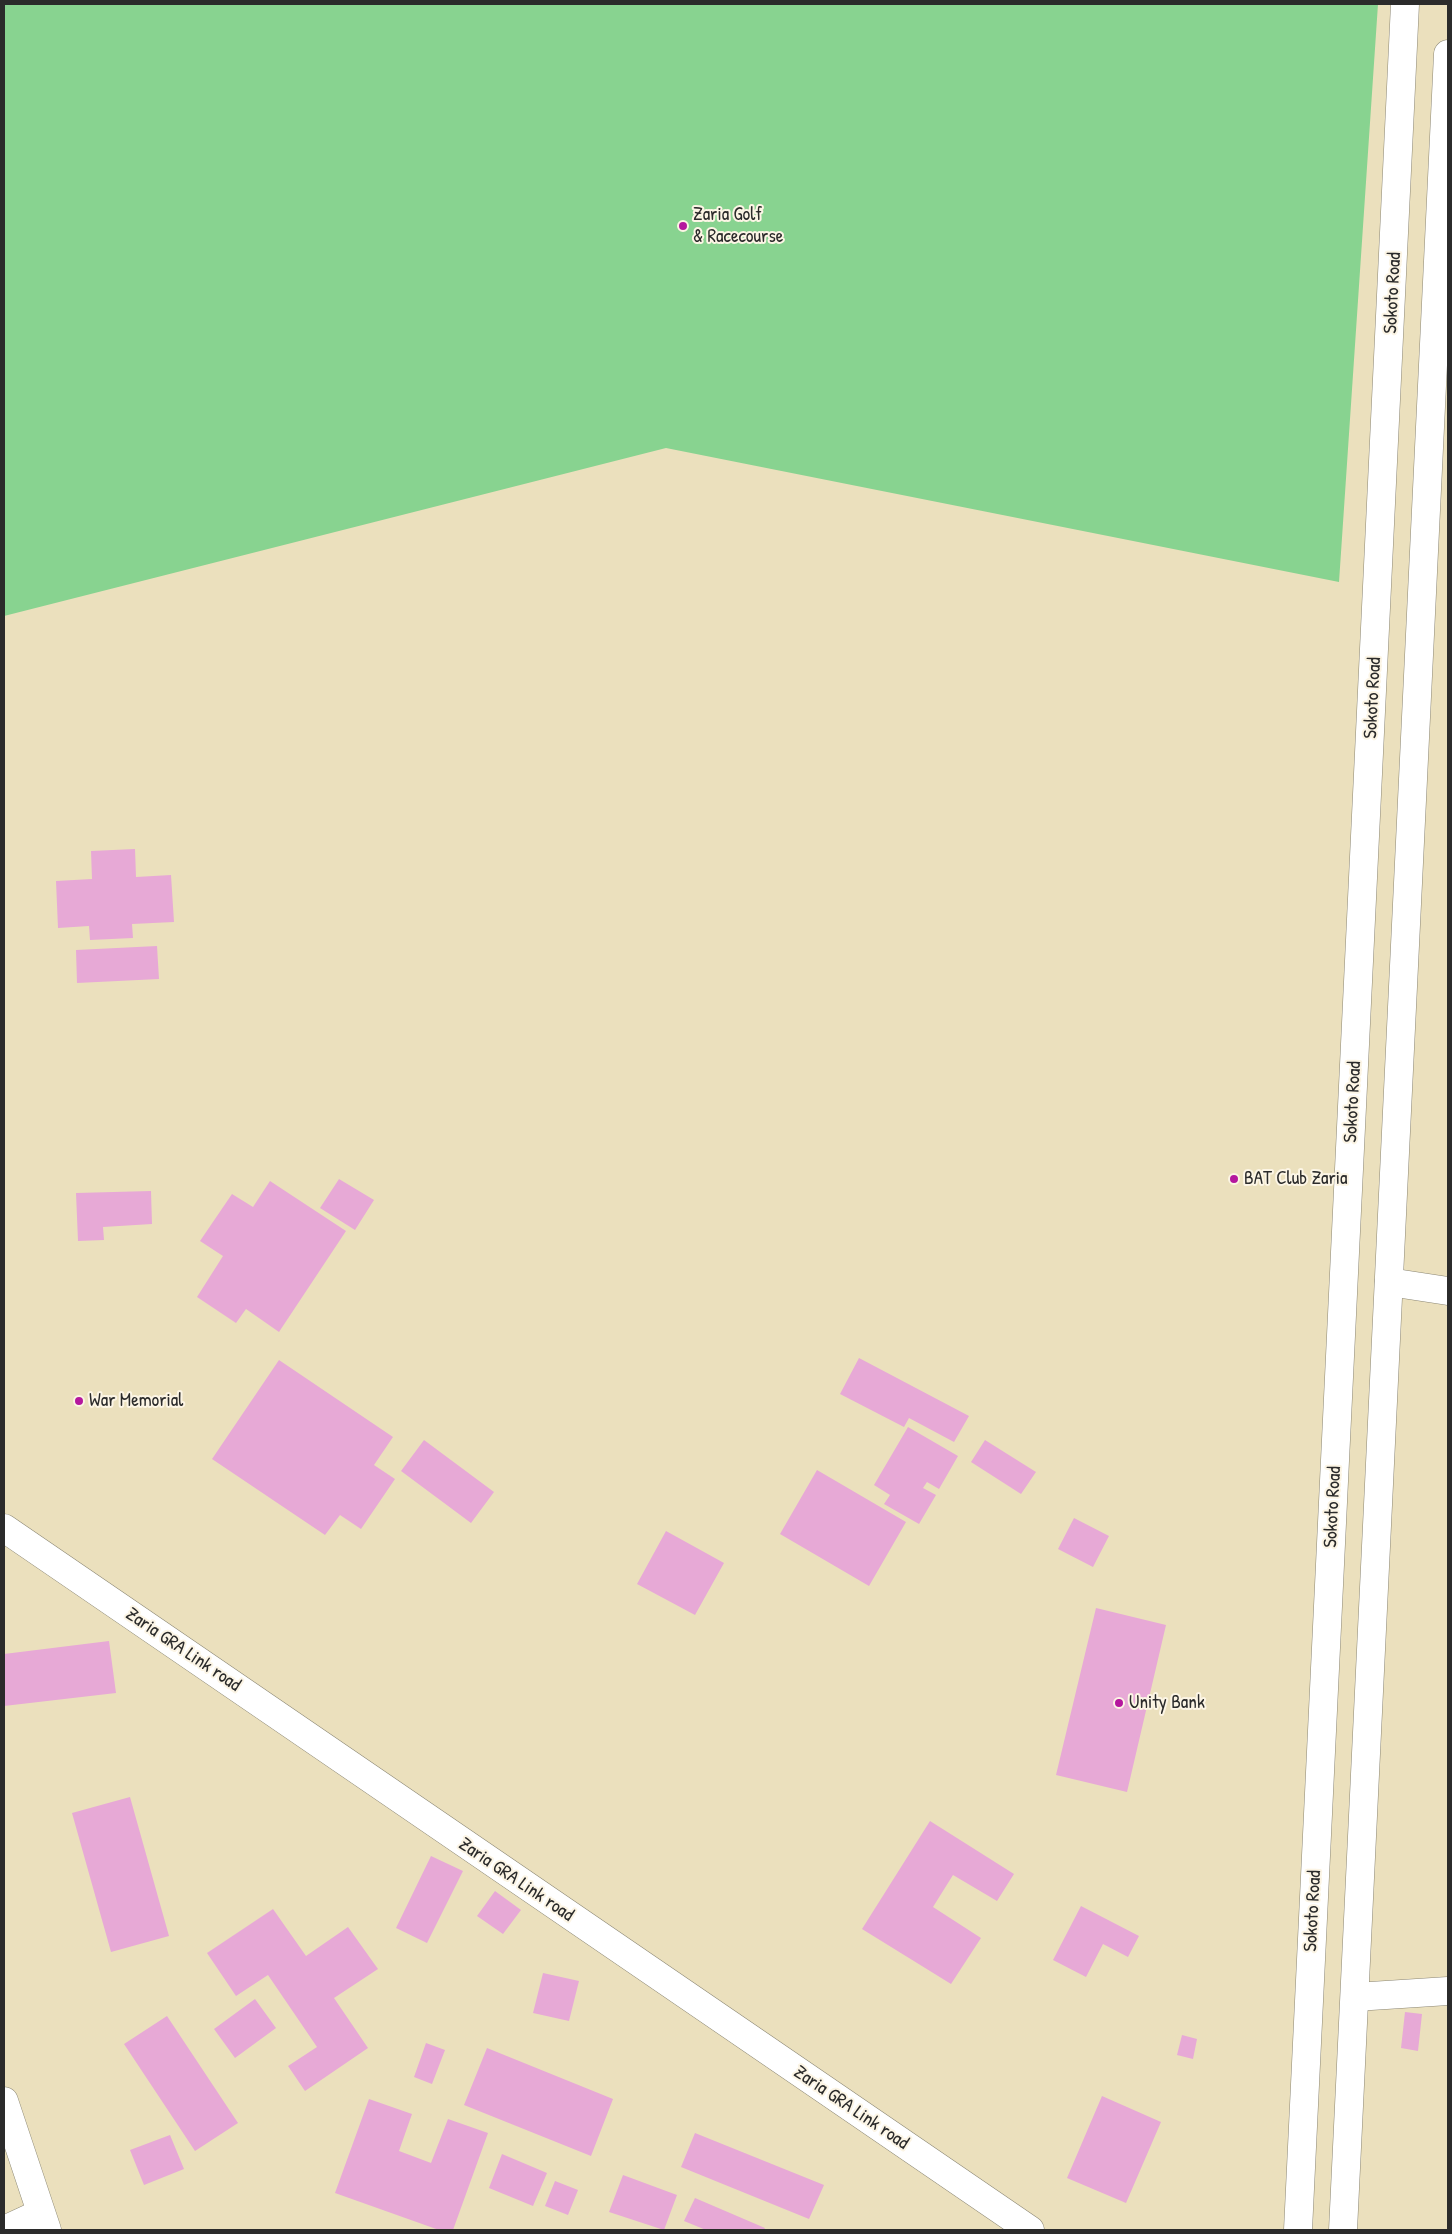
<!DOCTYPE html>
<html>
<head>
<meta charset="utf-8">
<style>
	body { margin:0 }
	#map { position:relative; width:1452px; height:2234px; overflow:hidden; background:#ebe0bd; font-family:"Patrick Hand",sans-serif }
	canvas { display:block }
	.frame { position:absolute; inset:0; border:5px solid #2b2b2b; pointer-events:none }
</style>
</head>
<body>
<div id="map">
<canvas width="1452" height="2234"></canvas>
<div class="frame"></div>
</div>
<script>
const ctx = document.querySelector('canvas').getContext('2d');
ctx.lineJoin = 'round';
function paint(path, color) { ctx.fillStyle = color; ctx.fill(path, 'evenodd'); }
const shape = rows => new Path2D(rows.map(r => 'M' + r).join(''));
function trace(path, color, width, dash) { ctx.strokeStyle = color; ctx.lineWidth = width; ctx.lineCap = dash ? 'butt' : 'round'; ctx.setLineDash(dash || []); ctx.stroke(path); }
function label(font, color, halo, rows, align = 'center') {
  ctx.font = font + ' "Patrick Hand",sans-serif'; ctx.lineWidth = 4; ctx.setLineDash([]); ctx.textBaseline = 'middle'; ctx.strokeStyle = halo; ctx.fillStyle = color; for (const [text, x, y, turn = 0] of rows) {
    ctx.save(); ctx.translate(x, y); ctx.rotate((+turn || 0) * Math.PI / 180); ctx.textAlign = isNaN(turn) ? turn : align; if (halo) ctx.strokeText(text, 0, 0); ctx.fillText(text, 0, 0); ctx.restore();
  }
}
paint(shape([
	[4,4,1378,4,1339,582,666,448,4,616]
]), '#88d390');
paint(shape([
	[135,849,136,877,171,875,174,922,132,924,133,938,90,940,89,926,58,928,56,881,92,879,91,851],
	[157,946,159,979,77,983,76,950],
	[339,1179,374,1200,355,1230,320,1208],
	[270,1181,346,1231,279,1332,246,1309,236,1323,197,1297,223,1256,200,1241,232,1194,253,1207],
	[151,1191,152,1224,103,1227,104,1240,78,1241,76,1193],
	[859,1358,969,1416,954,1442,909,1418,904,1427,840,1394],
	[279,1360,393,1437,374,1465,395,1479,361,1529,340,1515,325,1535,212,1459],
	[908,1427,958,1456,939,1489,927,1482,923,1488,936,1495,919,1524,884,1504,890,1495,874,1485],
	[424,1440,494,1492,471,1523,401,1471],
	[985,1440,1036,1472,1021,1494,971,1462],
	[817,1470,906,1522,869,1586,780,1534],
	[1074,1518,1109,1536,1093,1567,1058,1549],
	[666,1531,724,1563,695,1615,637,1584],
	[1096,1608,1166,1625,1127,1792,1056,1775],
	[109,1641,116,1693,4,1706,4,1654],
	[130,1797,169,1936,111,1952,72,1813],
	[930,1821,1014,1874,997,1901,953,1875,933,1907,981,1938,951,1984,862,1929],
	[431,1856,463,1871,427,1943,396,1928],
	[495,1891,521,1910,503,1934,477,1916],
	[1081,1906,1139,1936,1128,1957,1103,1944,1086,1977,1053,1960],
	[273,1909,306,1956,348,1927,378,1969,334,1998,368,2048,305,2091,288,2066,317,2047,268,1975,236,1996,207,1953],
	[543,1973,579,1981,569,2021,533,2013],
	[255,1999,276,2028,235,2058,214,2029],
	[1405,2012,1422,2014,1418,2051,1401,2048],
	[167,2016,238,2123,195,2151,124,2044],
	[1182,2035,1197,2039,1193,2059,1177,2055],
	[426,2043,445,2050,432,2084,414,2077],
	[487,2048,613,2099,591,2156,464,2105],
	[1102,2096,1161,2122,1126,2203,1067,2178],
	[369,2099,412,2114,399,2151,431,2163,448,2119,488,2133,453,2230,439,2230,335,2193],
	[695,2133,824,2185,809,2219,681,2167],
	[170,2135,184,2169,144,2185,130,2150],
	[502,2154,547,2173,533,2206,489,2188],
	[623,2175,677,2195,664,2230,609,2212],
	[555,2181,578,2190,568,2215,545,2206],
	[695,2198,765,2228,764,2230,706,2230,684,2221]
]), '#e7a9d6');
const street = shape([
	[1389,1282,1448,1291],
	[4,1528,1030,2230],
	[1355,1997,1448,1991],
	[4,2101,47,2230],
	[4,2230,41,2213]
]);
const primary = shape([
	[1298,2230,1405,4],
	[1343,2230,1448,54]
]);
trace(street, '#8b8674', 29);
trace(primary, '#8b8674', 29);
trace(street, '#fff', 28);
trace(primary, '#fff', 28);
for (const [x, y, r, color] of [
	[683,226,5,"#b5179e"],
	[1234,1179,5,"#b5179e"],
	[79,1401,5,"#b5179e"],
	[1119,1703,5,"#b5179e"]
]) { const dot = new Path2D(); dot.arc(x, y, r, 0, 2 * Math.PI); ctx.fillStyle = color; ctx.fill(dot); trace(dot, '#fcf5e5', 2); }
label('19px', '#2b2b2b', '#fcf5e5', [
	["Zaria Golf",693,215],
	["& Racecourse",693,237],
	["BAT Club Zaria",1244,1179],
	["War Memorial",89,1401],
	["Unity Bank",1129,1703]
], 'left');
label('19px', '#2b2b2b', '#fcf5e5', [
	["Sokoto Road",1393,293,-87],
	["Sokoto Road",1373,698,-87],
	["Sokoto Road",1353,1102,-87],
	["Sokoto Road",1333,1507,-87],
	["Zaria GRA Link road",183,1650,34],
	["Zaria GRA Link road",516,1880,34],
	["Sokoto Road",1313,1911,-87],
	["Zaria GRA Link road",851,2108,34]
]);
</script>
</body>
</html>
